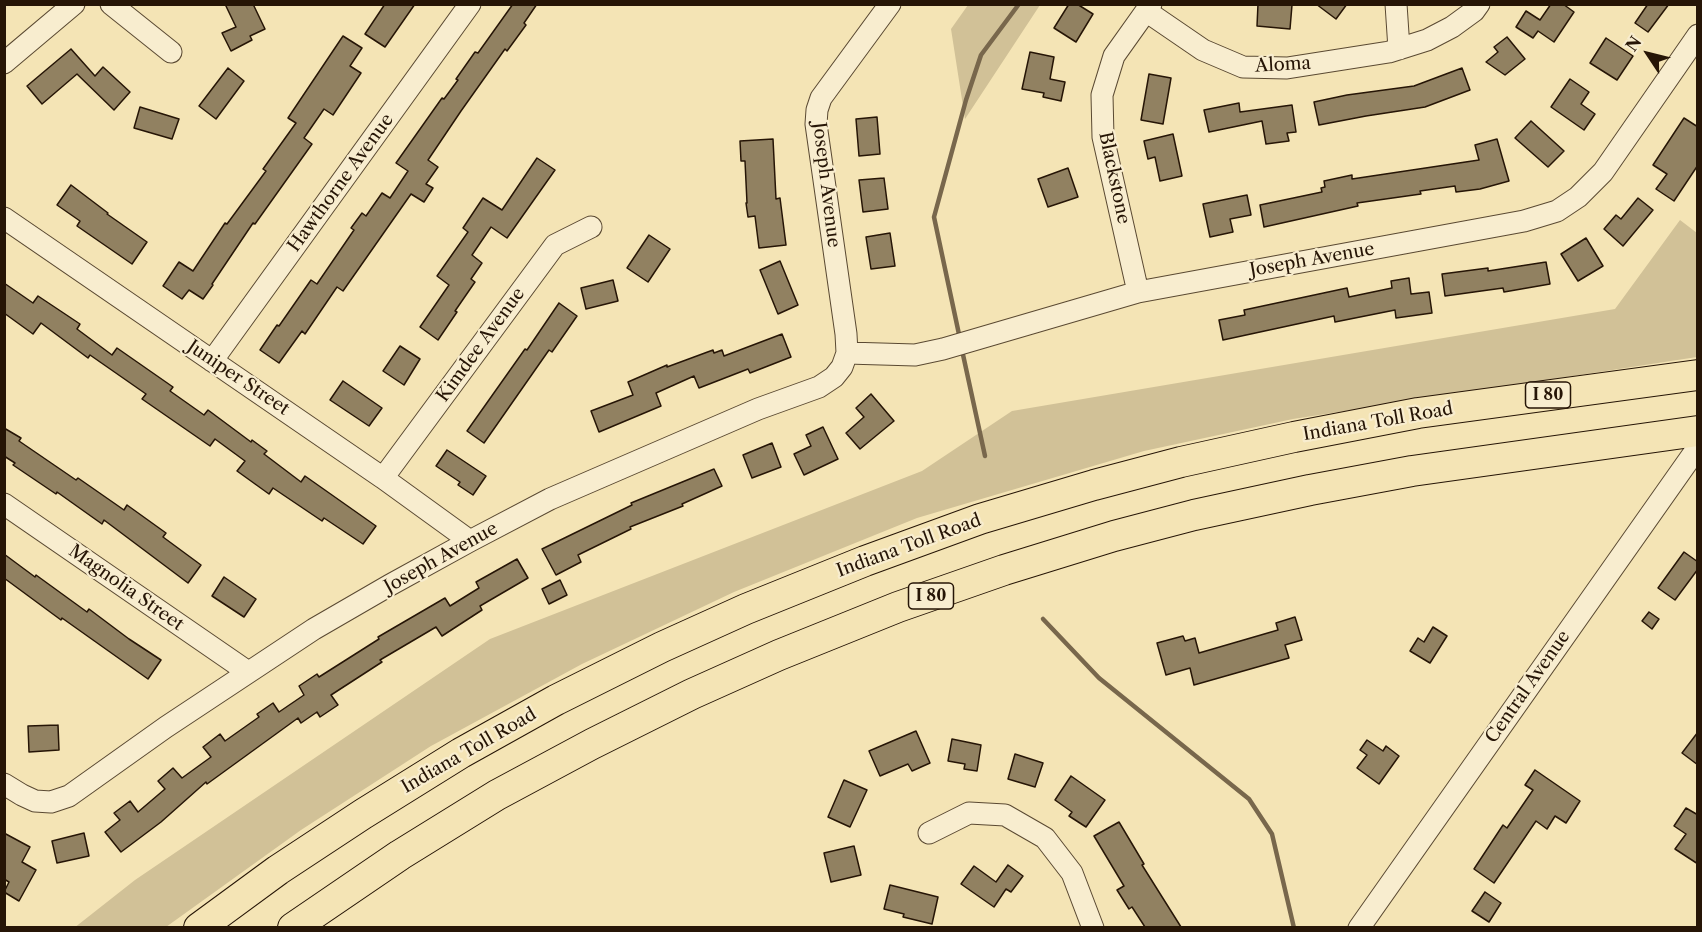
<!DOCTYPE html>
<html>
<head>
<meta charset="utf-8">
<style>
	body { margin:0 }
	#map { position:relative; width:1702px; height:932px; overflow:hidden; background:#f4e4b5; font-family:"Libre Caslon Text",serif }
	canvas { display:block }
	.frame { position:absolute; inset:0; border:6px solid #261506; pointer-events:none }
	.north { position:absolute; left:1618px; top:24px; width:60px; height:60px; -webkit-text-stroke:4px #f8edcf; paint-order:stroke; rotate:305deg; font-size:16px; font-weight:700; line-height:24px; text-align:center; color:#261506 }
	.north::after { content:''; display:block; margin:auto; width:21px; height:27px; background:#261506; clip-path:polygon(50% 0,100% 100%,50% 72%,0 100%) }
</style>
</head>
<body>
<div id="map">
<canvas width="1702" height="932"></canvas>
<div class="frame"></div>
<div class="north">N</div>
</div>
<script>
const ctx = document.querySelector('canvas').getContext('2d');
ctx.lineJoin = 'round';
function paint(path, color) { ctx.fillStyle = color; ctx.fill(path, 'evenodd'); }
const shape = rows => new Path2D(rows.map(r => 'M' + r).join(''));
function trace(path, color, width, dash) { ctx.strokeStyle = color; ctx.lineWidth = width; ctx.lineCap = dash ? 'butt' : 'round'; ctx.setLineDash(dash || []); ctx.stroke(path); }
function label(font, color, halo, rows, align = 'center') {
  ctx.font = font + ' "Libre Caslon Text",serif'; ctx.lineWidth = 4.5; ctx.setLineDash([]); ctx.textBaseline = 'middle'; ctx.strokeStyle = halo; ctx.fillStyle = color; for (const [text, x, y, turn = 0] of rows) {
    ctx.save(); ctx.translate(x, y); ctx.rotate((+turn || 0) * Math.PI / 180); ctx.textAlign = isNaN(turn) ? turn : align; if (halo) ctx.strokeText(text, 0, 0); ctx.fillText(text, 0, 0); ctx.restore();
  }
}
paint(shape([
	[968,5,1040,5,965,119,951,29],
	[1680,220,1697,233,1697,357,1293,419,1144,451,917,518,734,592,582,664,431,746,301,830,166,927,74,928,135,880,490,639,922,471,1012,411,1615,309]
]), '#d1c197');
trace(shape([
	[960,339,934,217,966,100,981,55,1019,4],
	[962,350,985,456],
	[1043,619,1099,678,1249,799,1272,834,1294,928]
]), '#78674c', 4.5);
const building = shape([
	[225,4,253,4,265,29,250,36,252,40,231,51,222,33,236,27,225,4],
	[385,4,415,4,385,47,365,34,385,4],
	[513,4,537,4,524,23,526,25,507,51,505,49,461,111,428,160,438,167,426,184,433,188,424,202,411,194,343,291,337,287,305,334,302,331,279,363,260,350,277,325,279,326,311,280,317,284,354,230,351,228,362,213,366,216,382,193,390,198,408,171,396,163,442,98,444,99,458,80,456,79,475,52,478,53,513,4],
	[1069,4,1077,4,1093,14,1076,42,1054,28,1069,4],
	[1258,4,1292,5,1290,29,1257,26,1258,4],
	[1316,4,1347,4,1336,19,1316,4],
	[1551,4,1563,4,1574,12,1554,42,1538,31,1533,38,1516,27,1526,11,1540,20,1551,4],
	[1648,4,1669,4,1648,32,1635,23,1648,4],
	[343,36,362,48,350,66,361,73,333,115,324,109,304,138,312,144,255,224,253,223,212,284,213,285,203,299,189,290,182,299,163,286,179,262,193,271,225,223,227,224,266,171,263,169,296,123,288,118,343,36],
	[1507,37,1525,59,1505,75,1486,62,1498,52,1494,47,1507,37],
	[1606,38,1633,56,1617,80,1590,63,1606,38],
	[71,49,95,76,103,67,130,92,114,110,77,74,42,104,27,86,71,49],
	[1030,52,1054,57,1050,79,1065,82,1061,101,1043,97,1044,93,1022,89,1030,52],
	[228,68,244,81,216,119,199,106,228,68],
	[1462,68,1470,90,1425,107,1366,116,1319,125,1314,102,1347,95,1414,86,1462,68],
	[1149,74,1171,78,1163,124,1141,120,1149,74],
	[1570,79,1589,92,1581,104,1595,114,1584,130,1551,107,1570,79],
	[1239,103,1240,112,1292,105,1296,132,1287,133,1289,141,1266,144,1262,121,1209,132,1204,110,1239,103],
	[140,107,179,119,172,139,134,128,140,107],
	[877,117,880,154,859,156,856,119,877,117],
	[1684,118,1698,127,1698,165,1674,201,1656,189,1667,174,1653,165,1684,118],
	[1531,121,1564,151,1548,167,1515,138,1531,121],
	[1173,134,1182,176,1160,181,1155,157,1148,159,1144,141,1173,134],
	[773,139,776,199,780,198,786,245,759,248,755,216,748,217,746,203,747,203,745,161,741,161,740,141,773,139],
	[1497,139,1509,181,1480,189,1456,192,1455,186,1420,191,1421,194,1357,203,1358,206,1264,227,1260,205,1322,192,1321,188,1325,187,1324,181,1352,175,1352,179,1479,160,1475,145,1497,139],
	[537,158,555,170,507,238,491,227,472,255,482,263,471,279,475,282,455,311,457,312,438,340,420,327,449,285,437,276,468,232,463,228,483,198,502,210,537,158],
	[1068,168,1078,197,1048,207,1038,179,1068,168],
	[884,178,888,209,863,212,859,180,884,178],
	[71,185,108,213,107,214,147,242,132,264,77,226,80,221,57,205,71,185],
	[1247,195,1251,215,1230,219,1233,232,1210,237,1203,204,1247,195],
	[1638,198,1653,210,1623,246,1604,229,1616,215,1621,219,1638,198],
	[890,233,895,266,871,269,866,237,890,233],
	[649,235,670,249,648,282,627,268,649,235],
	[1586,238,1603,266,1578,281,1561,254,1586,238],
	[780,261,798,305,778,314,760,270,780,261],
	[1546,262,1550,284,1504,292,1503,288,1445,296,1442,274,1488,268,1488,271,1546,262],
	[1409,278,1411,294,1429,292,1432,313,1396,318,1395,310,1335,322,1334,316,1223,340,1219,320,1245,315,1244,310,1347,288,1349,297,1392,288,1391,281,1409,278],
	[613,280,618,301,586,309,581,288,613,280],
	[4,283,33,303,38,296,80,324,77,329,112,355,117,348,173,387,170,391,204,415,208,410,251,442,252,440,267,451,264,454,301,482,305,476,376,526,363,544,324,518,322,521,273,488,269,494,237,471,245,461,215,439,210,446,142,399,146,394,90,355,88,358,41,323,33,334,4,313,4,283],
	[559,303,577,316,552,352,549,350,484,443,467,431,525,349,527,350,559,303],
	[782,334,791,357,750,373,748,369,699,388,694,376,656,393,661,406,599,432,591,411,633,395,628,382,667,365,667,367,713,350,714,353,722,350,724,356,782,334],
	[400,346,420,359,404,385,383,371,400,346],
	[343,381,382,408,369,426,330,400,343,381],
	[871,394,894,421,860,449,846,433,864,417,856,408,871,394],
	[823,427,838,459,804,475,794,454,811,446,806,435,823,427],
	[4,428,21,438,19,441,76,480,78,478,124,510,127,505,166,533,163,537,201,565,188,583,104,520,102,524,57,492,56,494,13,465,15,463,4,456,4,428],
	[772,443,781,467,752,478,743,455,772,443],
	[447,450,486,476,473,495,458,485,460,482,436,466,447,450],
	[714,469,722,486,682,504,683,506,630,527,631,529,578,555,581,562,556,575,542,549,632,505,631,503,714,469],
	[1684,552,1698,562,1698,569,1675,600,1658,588,1684,552],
	[4,554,35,577,36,575,87,612,89,609,129,639,161,660,148,679,62,618,61,620,4,578,4,554],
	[517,559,528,578,480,606,482,610,442,636,436,627,380,660,382,662,331,695,338,705,320,717,317,712,301,723,298,718,207,784,206,782,161,822,121,852,105,832,120,820,114,813,130,801,138,812,165,789,158,781,173,768,182,778,211,757,203,747,220,734,225,741,259,717,257,714,273,703,279,712,304,695,299,686,317,674,319,677,379,639,378,637,445,598,450,606,479,588,476,582,517,559],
	[224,577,256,599,244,617,212,596,224,577],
	[560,580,567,595,549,604,542,589,560,580],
	[1649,612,1659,619,1652,629,1642,621,1649,612],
	[1295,617,1302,640,1285,645,1289,658,1194,685,1190,668,1166,675,1157,643,1183,636,1185,641,1195,638,1199,653,1278,630,1276,623,1295,617],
	[1433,627,1447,636,1430,663,1410,651,1418,638,1424,642,1433,627],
	[58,725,59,750,29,752,28,726,58,725],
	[916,731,930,763,912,771,908,764,880,776,869,751,916,731],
	[1698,732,1698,765,1682,753,1698,732],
	[952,739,981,745,977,771,964,769,965,764,948,761,952,739],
	[1367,740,1383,751,1386,746,1399,756,1379,784,1357,768,1367,755,1360,750,1367,740],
	[1015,754,1043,763,1035,787,1008,779,1015,754],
	[1535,770,1580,801,1566,823,1555,816,1547,829,1536,821,1494,883,1474,869,1503,825,1507,828,1533,790,1525,785,1535,770],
	[1071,776,1105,800,1086,827,1069,816,1072,812,1055,800,1071,776],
	[844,780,867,790,850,827,828,817,844,780],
	[1686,808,1698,815,1698,864,1675,849,1686,834,1674,826,1686,808],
	[1119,822,1144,864,1142,865,1181,927,1145,927,1132,907,1129,909,1117,890,1124,886,1094,836,1119,822],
	[4,833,30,847,22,862,36,870,19,901,4,892,9,882,4,879,4,833],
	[84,833,89,856,57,863,52,841,84,833],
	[854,846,861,875,831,882,824,853,854,846],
	[1008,865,1023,876,1011,892,1006,889,994,907,961,884,974,866,996,882,1008,865],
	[890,885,938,897,932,924,903,917,904,914,884,909,890,885],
	[1485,892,1501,903,1489,922,1472,911,1485,892]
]);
paint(building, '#918161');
trace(building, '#261506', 1.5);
const minor = shape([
	[111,4,171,52],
	[1396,4,1399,49],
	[1146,11,1203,50,1243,67,1287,68,1389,52,1427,40,1452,27,1474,11,1479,4],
	[4,63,74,4],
	[4,218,383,478,470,541],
	[1138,292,1103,137,1102,95,1114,56,1151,4],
	[847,353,915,355,943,349,1138,292,1524,221,1557,211,1578,197,1603,172,1698,35],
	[212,361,470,4],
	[383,478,555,245,591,227],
	[4,504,248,672],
	[4,784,22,795,35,801,51,802,69,796,166,727,314,629,390,585,470,541,550,499,758,409,819,387,834,377,842,367,847,353,846,334,816,124,817,110,821,98,890,4],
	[929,833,969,813,1005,815,1045,838,1072,873,1093,928],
	[1359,928,1698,447]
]);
const highway = shape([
	[199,928,278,870,363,814,461,753,556,700,662,647,746,609,865,561,980,519,1094,485,1181,462,1294,437,1418,413,1698,375],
	[293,928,400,855,497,795,592,744,692,694,779,655,898,607,1004,570,1114,536,1194,515,1310,490,1412,471,1698,431]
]);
trace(minor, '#5a4932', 23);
trace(highway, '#261506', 32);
trace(minor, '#f8edcf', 21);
trace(highway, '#f4e4b5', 30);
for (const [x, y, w] of [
	[1548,395,45],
	[931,596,45]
]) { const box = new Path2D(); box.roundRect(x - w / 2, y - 13, w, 26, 4.5); ctx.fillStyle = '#f8edcf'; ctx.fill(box); trace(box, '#261506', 1.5); }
label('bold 16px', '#261506', null, [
	["I 80",1548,395],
	["I 80",931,596]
]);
label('18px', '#261506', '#f8edcf', [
	["Aloma",1283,65,-3],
	["Blackstone",1114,178,78],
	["Hawthorne Avenue",341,183,-54],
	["Joseph Avenue",826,185,83],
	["Joseph Avenue",1312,260,-10],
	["Kimdee Avenue",481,345,-54],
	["Juniper Street",238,378,34],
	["Indiana Toll Road",1378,422,-10],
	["Indiana Toll Road",909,546,-20],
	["Joseph Avenue",441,558,-29],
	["Magnolia Street",126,588,35],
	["Central Avenue",1528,687,-55],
	["Indiana Toll Road",469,751,-30]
]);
</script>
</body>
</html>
